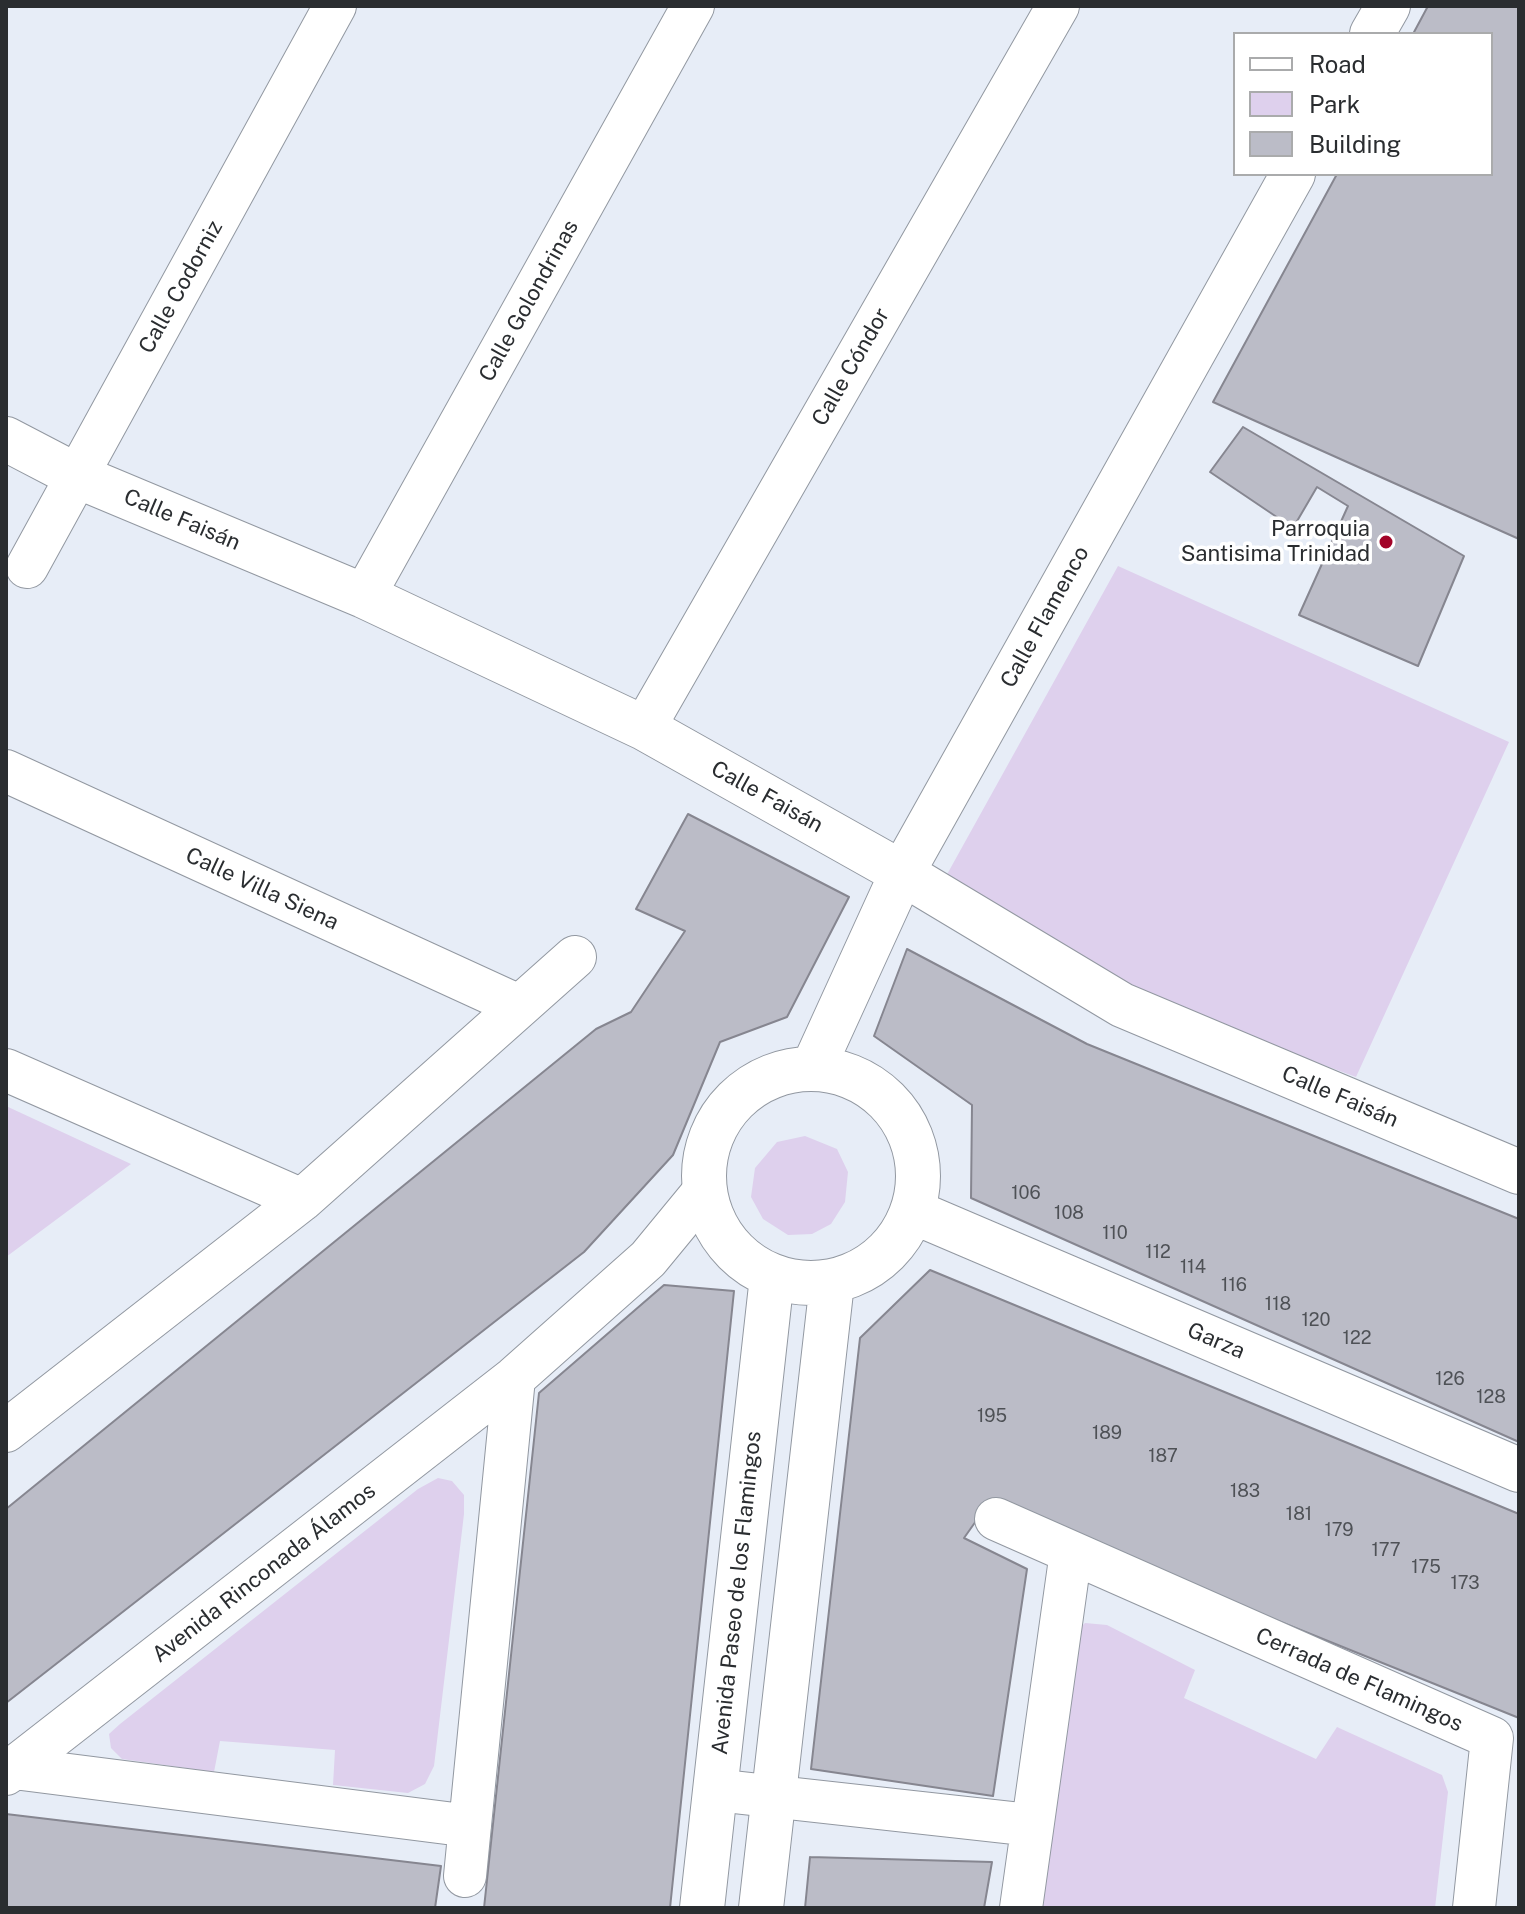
<!DOCTYPE html>
<html>
<head>
<meta charset="utf-8">
<style>
	body { margin:0 }
	#map { position:relative; width:1525px; height:1914px; overflow:hidden; background:#e7edf7; font-family:"Public Sans",sans-serif }
	canvas { display:block }
	.frame { position:absolute; inset:0; border:8px solid #2a2d30; pointer-events:none }
	.legend { position:absolute; left:1233px; top:32px; width:260px; height:144px; box-sizing:border-box; background:#fff; border:2px solid #aaabac; margin:0; padding:10px 14px; list-style:none; font-size:24px; color:#2a2d30 }
	.legend li { display:flex; align-items:center; gap:16px; height:40px }
	.legend b { width:40px; border:2px solid #aaabac }
</style>
</head>
<body>
<div id="map">
<canvas width="1525" height="1914"></canvas>
<div class="frame"></div>
<ul class="legend">
<li><b style="height:10px;background:#fff"></b>Road</li>
<li><b style="height:22px;background:#ded0ed"></b>Park</li>
<li><b style="height:22px;background:#bbbcc7"></b>Building</li>
</ul>
</div>
<script>
const ctx = document.querySelector('canvas').getContext('2d');
ctx.lineJoin = 'round';
function paint(path, color) { ctx.fillStyle = color; ctx.fill(path, 'evenodd'); }
const shape = rows => new Path2D(rows.map(r => 'M' + r).join(''));
function trace(path, color, width, dash) { ctx.strokeStyle = color; ctx.lineWidth = width; ctx.lineCap = dash ? 'butt' : 'round'; ctx.setLineDash(dash || []); ctx.stroke(path); }
function label(font, color, halo, rows, align = 'center') {
  ctx.font = font + ' "Public Sans",sans-serif'; ctx.lineWidth = 7; ctx.setLineDash([]); ctx.textBaseline = 'middle'; ctx.strokeStyle = halo; ctx.fillStyle = color; for (const [text, x, y, turn = 0] of rows) {
    ctx.save(); ctx.translate(x, y); ctx.rotate((+turn || 0) * Math.PI / 180); ctx.textAlign = isNaN(turn) ? turn : align; if (halo) ctx.strokeText(text, 0, 0); ctx.fillText(text, 0, 0); ctx.restore();
  }
}
paint(shape([
	[1118,566,1509,742,1356,1077,1123,991,945,878],
	[6,1106,131,1164,6,1257],
	[805,1136,837,1149,848,1172,845,1202,831,1224,812,1234,788,1235,763,1219,751,1197,755,1168,777,1142],
	[438,1478,452,1481,464,1495,464,1514,434,1766,425,1784,408,1793,333,1785,335,1750,220,1741,214,1772,122,1759,111,1748,109,1734,120,1724,418,1489],
	[1085,1623,1107,1625,1195,1670,1184,1698,1316,1759,1337,1727,1442,1775,1448,1792,1435,1908,1042,1908,1068,1639]
]), '#ded0ed');
const building = shape([
	[1428,6,1519,6,1519,539,1213,402,1337,174,1491,174,1491,34,1413,34,1428,6],
	[1243,427,1464,556,1418,666,1299,615,1348,506,1317,487,1293,528,1210,472,1243,427],
	[688,814,849,897,787,1017,720,1042,673,1155,584,1252,6,1703,6,1509,596,1029,631,1012,685,931,636,909,688,814],
	[907,949,1087,1044,1519,1219,1519,1442,971,1198,972,1105,874,1036,907,949],
	[930,1270,1519,1514,1519,1718,988,1504,964,1538,1027,1569,993,1796,811,1769,860,1338,930,1270],
	[664,1285,734,1291,670,1908,484,1908,539,1393,664,1285],
	[6,1814,441,1866,435,1908,6,1908,6,1814],
	[810,1857,992,1862,984,1908,805,1908,810,1857]
]);
paint(building, '#bbbcc7');
trace(building, '#868690', 2);
const street = shape([
	[27,567,335,6],
	[364,596,693,6],
	[644,728,1058,6],
	[6,771,519,1006],
	[6,1070,302,1200],
	[6,1431,302,1200,575,957],
	[996,1519,1492,1738,1474,1908],
	[14,1768,470,1826],
	[6,1774,514,1378,648,1259,704,1191],
	[715,1790,1031,1825],
	[465,1876,514,1378],
	[1021,1908,1071,1552]
]);
const secondary = shape([
	[1372,34,1388,6],
	[6,439,77,476,364,596,644,728,902,873,1122,1005,1519,1172],
	[813,1068,902,873,1293,174],
	'704 1176a107 107 0 1 1 214 0a107 107 0 1 1-214 0Z',
	[914,1212,1519,1470],
	[702,1908,772,1277],
	[761,1908,832,1283]
]);
trace(street, '#9298a1', 44);
trace(secondary, '#9298a1', 46);
trace(street, '#fff', 42);
trace(secondary, '#fff', 44);
for (const [x, y, r, color] of [
	[1386,542,8,"#a20328"]
]) { const dot = new Path2D(); dot.arc(x, y, r, 0, 2 * Math.PI); ctx.fillStyle = color; ctx.fill(dot); trace(dot, '#fff', 3); }
label('18px', '#4e5156', null, [
	["106",1026,1193],
	["108",1069,1213],
	["110",1115,1233],
	["112",1158,1252],
	["114",1193,1267],
	["116",1234,1285],
	["118",1278,1304],
	["120",1316,1320],
	["122",1357,1338],
	["126",1450,1379],
	["128",1491,1397],
	["195",992,1416],
	["189",1107,1433],
	["187",1163,1456],
	["183",1245,1491],
	["181",1299,1514],
	["179",1339,1530],
	["177",1386,1550],
	["175",1426,1567],
	["173",1465,1583]
]);
label('22px', '#2a2d30', '#fff', [
	["Calle Codorniz",181,287,-61],
	["Calle Golondrinas",529,301,-61],
	["Calle Cóndor",851,367,-60],
	["Calle Faisán",182,520,23],
	["Calle Flamenco",1045,617,-61],
	["Calle Faisán",767,797,29],
	["Calle Villa Siena",262,889,25],
	["Calle Faisán",1340,1097,23],
	["Garza",1216,1341,23],
	["Avenida Rinconada Álamos",264,1573,-38],
	["Avenida Paseo de los Flamingos",737,1593,-84],
	["Cerrada de Flamingos",1359,1680,24]
]);
label('22px', '#2a2d30', '#fff', [
	["Parroquia",1370,529],
	["Santisima Trinidad",1370,554]
], 'right');
</script>
</body>
</html>
